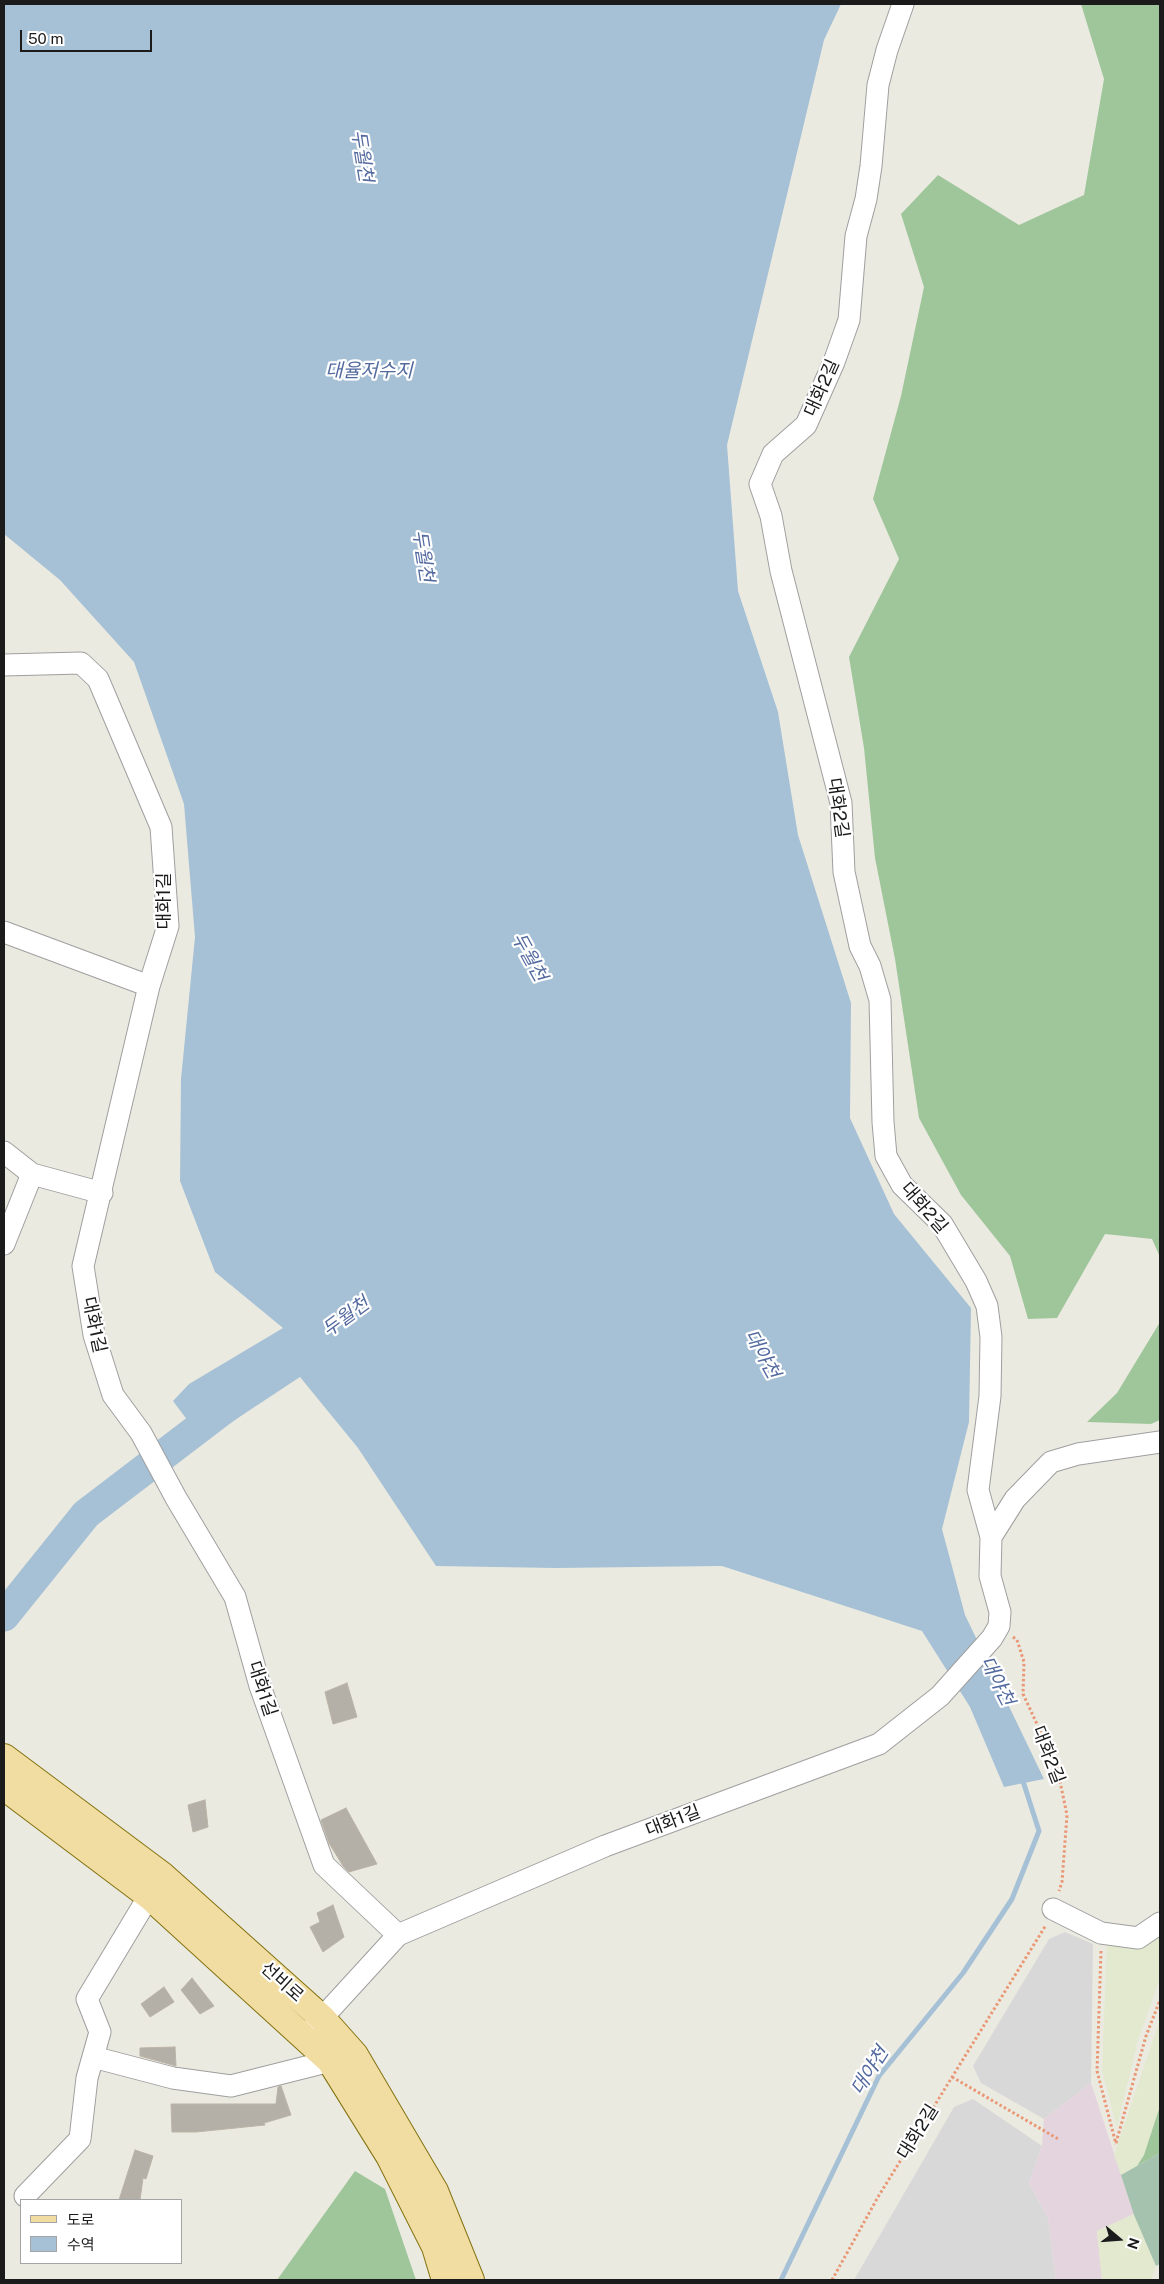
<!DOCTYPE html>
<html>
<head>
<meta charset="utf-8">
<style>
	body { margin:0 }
	#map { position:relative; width:1164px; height:2284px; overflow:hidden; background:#ebeae1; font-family:"Public Sans","Noto Sans KR",sans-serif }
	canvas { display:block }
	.frame { position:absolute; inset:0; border:5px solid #1b1b1b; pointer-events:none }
	.legend { position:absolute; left:20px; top:2199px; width:162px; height:65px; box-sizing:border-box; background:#fff; border:1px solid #a4a4a4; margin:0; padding:6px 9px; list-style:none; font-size:15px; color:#1b1b1b }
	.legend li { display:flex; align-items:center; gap:10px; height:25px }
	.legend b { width:25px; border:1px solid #a4a4a4 }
	.north { position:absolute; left:1094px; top:2214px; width:50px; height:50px; -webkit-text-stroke:4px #fff; paint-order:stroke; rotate:108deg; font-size:14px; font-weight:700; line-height:20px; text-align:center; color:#1b1b1b }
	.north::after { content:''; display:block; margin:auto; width:18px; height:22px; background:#1b1b1b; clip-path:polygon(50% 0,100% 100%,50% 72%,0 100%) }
	.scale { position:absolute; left:20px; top:30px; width:132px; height:22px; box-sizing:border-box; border:2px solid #1b1b1b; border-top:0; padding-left:6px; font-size:15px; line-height:18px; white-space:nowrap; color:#1b1b1b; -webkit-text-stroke:4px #fff; paint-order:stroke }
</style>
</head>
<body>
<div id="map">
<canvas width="1164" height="2284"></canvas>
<div class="frame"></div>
<ul class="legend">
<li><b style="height:6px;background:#f1dda1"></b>도로</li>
<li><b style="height:14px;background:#a6c1d5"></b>수역</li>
</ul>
<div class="north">N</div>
<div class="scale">50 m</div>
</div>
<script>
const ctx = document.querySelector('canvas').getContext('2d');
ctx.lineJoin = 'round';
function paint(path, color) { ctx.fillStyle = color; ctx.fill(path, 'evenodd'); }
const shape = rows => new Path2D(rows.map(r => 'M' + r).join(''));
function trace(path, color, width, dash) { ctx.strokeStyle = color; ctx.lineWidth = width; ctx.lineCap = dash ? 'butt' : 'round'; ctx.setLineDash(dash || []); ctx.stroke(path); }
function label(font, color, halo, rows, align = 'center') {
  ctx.font = font + ' "Public Sans","Noto Sans KR",sans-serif'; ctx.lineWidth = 4.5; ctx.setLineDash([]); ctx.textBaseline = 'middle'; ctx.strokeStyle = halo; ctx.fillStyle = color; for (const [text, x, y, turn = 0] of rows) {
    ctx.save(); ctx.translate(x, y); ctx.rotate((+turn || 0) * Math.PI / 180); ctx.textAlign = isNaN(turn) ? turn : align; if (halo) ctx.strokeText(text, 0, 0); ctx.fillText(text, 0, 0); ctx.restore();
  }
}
paint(shape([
	[1065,1932,1093,1944,1091,2083,1044,2119,981,2083,973,2066,1049,1939],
	[973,2099,1042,2146,1029,2183,1048,2218,1056,2280,854,2280,954,2107]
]), '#d9d8d8');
paint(shape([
	[1091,2083,1134,2214,1097,2231,1102,2280,1056,2280,1048,2218,1029,2183,1042,2146,1044,2119]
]), '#e4d4de');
paint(shape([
	[1160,1937,1160,1979,1138,2040,1117,2127,1102,2071,1107,1944,1142,1948],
	[1160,2020,1160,2106,1144,2155,1137,2166,1121,2175,1114,2155],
	[1134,2214,1156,2266,1151,2280,1102,2280,1097,2231]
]), '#e2e9ce');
paint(shape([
	[1081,4,1160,4,1160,1257,1152,1239,1105,1234,1057,1318,1028,1319,1010,1256,961,1195,919,1118,895,959,875,858,864,748,849,657,899,559,873,499,901,396,924,287,901,214,938,175,1019,225,1084,195,1104,79],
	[1160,1322,1160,1420,1151,1424,1087,1422,1117,1393],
	[1160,2106,1160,2153,1137,2166,1144,2155],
	[355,2171,385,2189,416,2280,277,2280]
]), '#9fc69a');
paint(shape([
	[1160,2153,1160,2264,1156,2266,1134,2215,1121,2175]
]), '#a5c2af');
paint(shape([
	[4,4,841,4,824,40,727,445,738,591,778,712,798,835,851,1003,850,1118,894,1214,971,1308,969,1422,942,1529,965,1615,1044,1779,1004,1787,970,1707,922,1631,722,1566,555,1568,436,1566,358,1448,300,1377,203,1441,173,1401,189,1384,283,1328,215,1272,180,1181,181,1079,195,937,184,804,134,662,60,580,4,534]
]), '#a6c1d5');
trace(shape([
	[781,2280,879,2076,963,1973,1012,1899,1039,1831,1022,1778]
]), '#a6c1d5', 5);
trace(shape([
	[4,1616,86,1514,229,1405]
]), '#a6c1d5', 31);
const building = shape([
	[347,1683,357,1717,333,1724,325,1692,347,1683],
	[205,1800,208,1827,193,1832,188,1805,205,1800],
	[346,1808,377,1864,349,1872,343,1866,329,1843,321,1820,346,1808],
	[333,1905,344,1937,323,1952,310,1927,320,1922,317,1913,333,1905],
	[192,1978,214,2006,200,2014,181,1990,192,1978],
	[164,1987,174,2002,150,2017,141,2004,164,1987],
	[175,2047,176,2066,140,2056,140,2048,175,2047],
	[281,2086,291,2115,264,2123,265,2125,196,2132,172,2132,171,2104,276,2104,278,2087,281,2086],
	[135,2150,153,2156,146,2179,143,2178,140,2200,119,2200,135,2150]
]);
paint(building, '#b4b0a8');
trace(building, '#bbb3a5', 1);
const minor = shape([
	[4,665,81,663,98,679,161,827,168,926,149,986,83,1266,94,1335,113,1395,141,1433,176,1498,235,1597,260,1686,324,1865,398,1935],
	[4,932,149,986],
	[4,1152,32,1174,102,1193],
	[4,1244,32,1174],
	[991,1537,1015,1499,1051,1462,1078,1454,1160,1442],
	[1053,1909,1101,1933,1138,1938,1160,1923],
	[312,2029,398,1935,605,1846,879,1744,940,1696,992,1638,999,1626,1000,1612,990,1576,991,1537,978,1490,990,1396,991,1337,987,1306,976,1281,942,1224,902,1185,886,1156,883,1122,880,1000,870,966,860,946,844,872,841,803,781,571,771,516,760,484,773,454,806,425,834,362,849,320,856,236,866,199,871,166,878,85,887,50,903,4],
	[93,2057,173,2078,231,2086,330,2061],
	[25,2196,80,2139,87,2078,100,2032,87,1999,149,1896]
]);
const major = shape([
	[4,1757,162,1875,323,2019,355,2055,435,2191,471,2280],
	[4,1787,149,1896,330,2061,389,2156,435,2247,445,2280]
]);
trace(minor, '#9f9f9f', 23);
trace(major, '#827210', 28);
trace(shape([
	[1013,1637,1017,1640,1024,1662,1023,1694,1057,1767,1067,1815,1062,1882,1059,1891],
	[1101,1951,1097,2071,1116,2144],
	[952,2077,1060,2140],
	[1116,2143,1146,2036,1160,2000],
	[832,2280,878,2197,1046,1925]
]), '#e99774', 3, [2.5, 2.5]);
trace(minor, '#fff', 21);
trace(major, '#f1dda1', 26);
label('18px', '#1b1b1b', '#fff', [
	["대화2길",822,388,-66],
	["대화2길",838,808,82],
	["대화1길",164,901,-90],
	["대화2길",924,1208,49],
	["대화1길",94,1325,78],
	["대화1길",262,1689,72],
	["대화2길",1048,1755,69],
	["대화1길",673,1821,-21],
	["선비로",282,1982,42],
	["대화2길",918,2132,-58]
]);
label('italic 19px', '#536a9f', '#fff', [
	["두월천",362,156,81],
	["대율저수지",369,371],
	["두월천",423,556,81],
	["두월천",529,957,61],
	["두월천",346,1317,-36],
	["대야천",762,1354,61],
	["대야천",997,1681,63],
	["대야천",870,2071,-58]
]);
</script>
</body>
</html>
